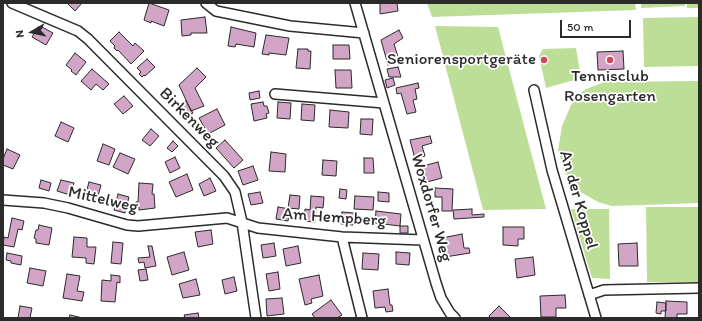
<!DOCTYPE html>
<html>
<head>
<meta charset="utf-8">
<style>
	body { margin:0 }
	#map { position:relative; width:702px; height:321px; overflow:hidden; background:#fff; font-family:Itim,sans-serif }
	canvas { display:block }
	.frame { position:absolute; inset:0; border:4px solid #2b2b2b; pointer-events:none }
	.north { position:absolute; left:12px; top:12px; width:40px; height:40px; -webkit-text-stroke:3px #fff; paint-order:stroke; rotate:261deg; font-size:11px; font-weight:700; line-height:16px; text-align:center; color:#2b2b2b }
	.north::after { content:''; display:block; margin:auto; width:14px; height:18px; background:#2b2b2b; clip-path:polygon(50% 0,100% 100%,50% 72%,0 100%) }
	.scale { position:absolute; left:560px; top:20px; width:71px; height:18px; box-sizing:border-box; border:2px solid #2b2b2b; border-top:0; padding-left:5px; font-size:12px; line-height:14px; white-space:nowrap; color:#2b2b2b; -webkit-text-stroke:3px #fff; paint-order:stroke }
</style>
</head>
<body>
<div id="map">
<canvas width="702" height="321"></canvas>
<div class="frame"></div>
<div class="north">N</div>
<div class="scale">50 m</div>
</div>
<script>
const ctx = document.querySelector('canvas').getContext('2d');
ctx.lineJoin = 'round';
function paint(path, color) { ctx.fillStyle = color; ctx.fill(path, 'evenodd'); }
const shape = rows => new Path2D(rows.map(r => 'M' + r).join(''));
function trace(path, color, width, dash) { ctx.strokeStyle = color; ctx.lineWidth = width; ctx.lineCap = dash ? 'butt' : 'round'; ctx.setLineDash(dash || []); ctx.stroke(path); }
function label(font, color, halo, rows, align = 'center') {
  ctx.font = font + ' Itim,sans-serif'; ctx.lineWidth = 3.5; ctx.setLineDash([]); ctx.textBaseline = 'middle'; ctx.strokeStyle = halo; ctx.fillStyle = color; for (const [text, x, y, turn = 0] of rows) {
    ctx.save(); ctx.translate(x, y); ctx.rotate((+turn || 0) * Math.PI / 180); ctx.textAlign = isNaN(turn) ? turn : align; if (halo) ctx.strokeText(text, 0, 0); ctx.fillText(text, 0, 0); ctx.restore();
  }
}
paint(shape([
	[427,3,635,3,636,10,432,17],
	[641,3,685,3,685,6,641,8],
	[687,3,699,3,699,8,687,8],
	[699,17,699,66,644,67,643,18],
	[435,26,498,27,546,209,483,210],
	[576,48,581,78,546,88,539,56,543,49],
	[699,81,699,203,612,206,598,202,579,191,565,173,558,150,562,126,571,105,584,90,604,82],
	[646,207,699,207,699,282,647,282],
	[571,209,609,209,610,279,592,278]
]), '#bdde97');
const building = shape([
	[67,3,82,3,75,11,67,3],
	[149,3,169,10,164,26,151,21,151,23,144,20,149,3],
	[380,3,397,3,398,11,380,14,380,3],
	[205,17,207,33,191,33,191,35,182,36,181,20,205,17],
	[38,27,41,29,42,27,53,33,46,45,32,37,38,27],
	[231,27,256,33,254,47,236,44,235,47,228,46,231,27],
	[399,30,403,38,394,44,399,60,396,61,396,63,388,65,381,40,399,30],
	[119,32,133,46,135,43,144,51,131,64,118,50,117,51,114,48,115,46,110,41,119,32],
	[266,35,289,38,286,55,269,53,269,55,262,54,266,35],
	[333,45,349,45,350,59,333,59,333,45],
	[298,49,308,49,308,51,311,51,310,69,296,68,298,49],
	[623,51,624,69,598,70,597,52,623,51],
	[75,53,86,62,76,75,71,71,72,70,66,65,75,53],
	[147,59,155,67,145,76,144,75,142,77,139,74,141,72,137,68,147,59],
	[398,67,401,77,389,77,387,69,398,67],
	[197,68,206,77,195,88,204,106,191,111,179,85,197,68],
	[92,69,109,84,103,90,96,84,91,90,81,81,92,69],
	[335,70,351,70,352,88,336,88,335,70],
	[393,78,395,85,387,88,385,80,393,78],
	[418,83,419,88,415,89,417,99,413,100,416,112,407,114,401,93,397,94,396,88,418,83],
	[259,91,260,98,250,100,249,93,259,91],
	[124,96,133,106,123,114,114,104,124,96],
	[186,101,193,113,183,118,177,105,186,101],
	[263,102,264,106,267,106,269,113,266,114,267,118,254,121,251,104,263,102],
	[278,102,291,103,290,119,277,118,278,102],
	[302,104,315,105,314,121,301,120,302,104],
	[217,109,225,125,208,134,199,118,217,109],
	[330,110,349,112,348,128,329,127,330,110],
	[361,119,373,119,372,135,360,134,361,119],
	[61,122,74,128,68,142,55,136,61,122],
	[151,129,159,136,150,146,142,140,151,129],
	[430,136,432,143,422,146,425,156,415,159,410,140,430,136],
	[225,140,243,160,234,168,216,148,225,140],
	[173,141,178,146,172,152,167,148,173,141],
	[103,144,115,149,109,165,97,161,103,144],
	[7,149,20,155,13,169,3,165,3,159,7,149],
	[271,152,286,154,285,172,269,171,271,152],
	[120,153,135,159,128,174,113,167,120,153],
	[175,157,180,168,170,173,165,162,175,157],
	[364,158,373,158,374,173,364,173,364,158],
	[323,160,337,161,336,176,322,175,323,160],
	[438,162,442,178,427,182,423,166,438,162],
	[253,166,258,180,243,185,238,171,253,166],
	[187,174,193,190,176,197,169,182,187,174],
	[210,178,216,191,204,196,199,184,210,178],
	[41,180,51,183,49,191,39,188,41,180],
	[61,180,74,183,70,195,57,191,61,180],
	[89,182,101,185,97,200,85,197,89,182],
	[139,183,153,184,152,194,154,194,155,208,139,210,139,207,136,207,136,202,138,202,139,183],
	[435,188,453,189,452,211,442,211,442,197,435,197,435,188],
	[340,189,347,190,346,199,339,198,340,189],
	[260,192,263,203,251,205,248,194,260,192],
	[378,192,389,193,389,202,378,201,378,192],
	[118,194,129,197,125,213,114,210,118,194],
	[290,195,300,196,299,209,288,208,290,195],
	[311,196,324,197,323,208,316,207,315,222,304,221,305,209,310,210,311,196],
	[355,196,374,197,373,210,354,209,355,196],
	[278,207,290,209,288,221,276,219,278,207],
	[472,209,472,215,484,214,484,217,454,219,453,210,472,209],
	[376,211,401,214,400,226,375,223,376,211],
	[342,212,354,213,353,225,341,224,342,212],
	[12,218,24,221,22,230,18,229,14,247,3,245,4,237,8,238,12,218],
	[39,225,52,228,49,245,36,243,36,239,34,238,36,230,38,230,39,225],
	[400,226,408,226,408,233,400,233,400,226],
	[503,227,524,227,524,239,518,239,518,246,503,245,503,227],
	[211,230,213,244,198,247,195,232,211,230],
	[462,234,464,248,469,248,470,253,445,257,442,238,462,234],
	[74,237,87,238,87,247,96,247,94,264,86,263,86,258,72,257,74,237],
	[113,242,123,243,121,264,111,263,113,242],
	[274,243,276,256,263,258,261,245,274,243],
	[637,243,638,266,619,266,618,244,637,243],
	[148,246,152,246,156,266,145,268,144,262,139,263,138,258,150,257,148,246],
	[298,246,301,263,286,266,283,249,298,246],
	[184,252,189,270,172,275,167,257,184,252],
	[396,252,410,253,409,265,396,264,396,252],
	[7,253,22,256,21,265,11,263,11,261,6,260,7,253],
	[363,253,379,254,378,270,362,269,363,253],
	[533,257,535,275,517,278,515,259,533,257],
	[30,268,46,271,43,286,27,283,30,268],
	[146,269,148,280,140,281,138,270,146,269],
	[278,272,280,289,269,291,266,274,278,272],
	[67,274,80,276,77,291,84,292,82,301,63,298,67,274],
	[111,275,120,276,120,283,117,282,115,302,101,301,102,280,111,281,111,275],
	[319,275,323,296,311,299,312,303,305,305,299,279,319,275],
	[234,277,237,291,225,294,222,280,234,277],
	[196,279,200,295,183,298,179,284,196,279],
	[388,289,390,305,392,305,393,311,386,312,385,307,375,308,373,291,388,289],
	[565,295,566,308,556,308,556,317,541,317,540,296,565,295],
	[282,298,284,314,267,316,266,299,282,298],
	[331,300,342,315,337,318,315,318,312,314,331,300],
	[666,301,687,302,687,314,677,314,677,318,665,318,666,301],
	[657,302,666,303,666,311,661,311,661,314,656,313,657,302],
	[20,306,32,308,30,318,18,318,20,306],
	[499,306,511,318,491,318,489,316,499,306],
	[198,313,199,318,185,318,184,315,198,313],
	[70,315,83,318,69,318,70,315]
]);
paint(building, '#d2a4c6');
trace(building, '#2b2b2b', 1);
const minor = shape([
	[12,3,78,31,88,39,224,176,235,192,242,222,256,318],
	[206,3,216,11,290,26,364,33],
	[355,3,436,283,441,298,450,313,455,318],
	[534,90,552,170,596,318],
	[275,94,384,103],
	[3,200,44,203,68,208,127,225,138,226,227,218,258,228,342,237,423,240],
	[342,237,362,318],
	[589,295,604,290,699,288]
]);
trace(minor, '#2b2b2b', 12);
trace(minor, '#fff', 9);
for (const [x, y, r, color] of [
	[544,60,4,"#d1495b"],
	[610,60,4,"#d1495b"]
]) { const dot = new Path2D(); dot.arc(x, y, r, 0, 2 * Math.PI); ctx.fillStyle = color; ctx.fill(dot); trace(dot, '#fff', 1.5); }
label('17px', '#2b2b2b', '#fff', [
	["Seniorensportgeräte",536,60],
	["Tennisclub",610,77,"center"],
	["Rosengarten",610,97,"center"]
], 'right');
label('17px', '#2b2b2b', '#fff', [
	["Birkenweg",189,118,45],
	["Mittelweg",103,200,13],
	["An der Koppel",578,200,74],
	["Woxdorfer Weg",431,208,74],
	["Am Hempberg",334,218,4]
]);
</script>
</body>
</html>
